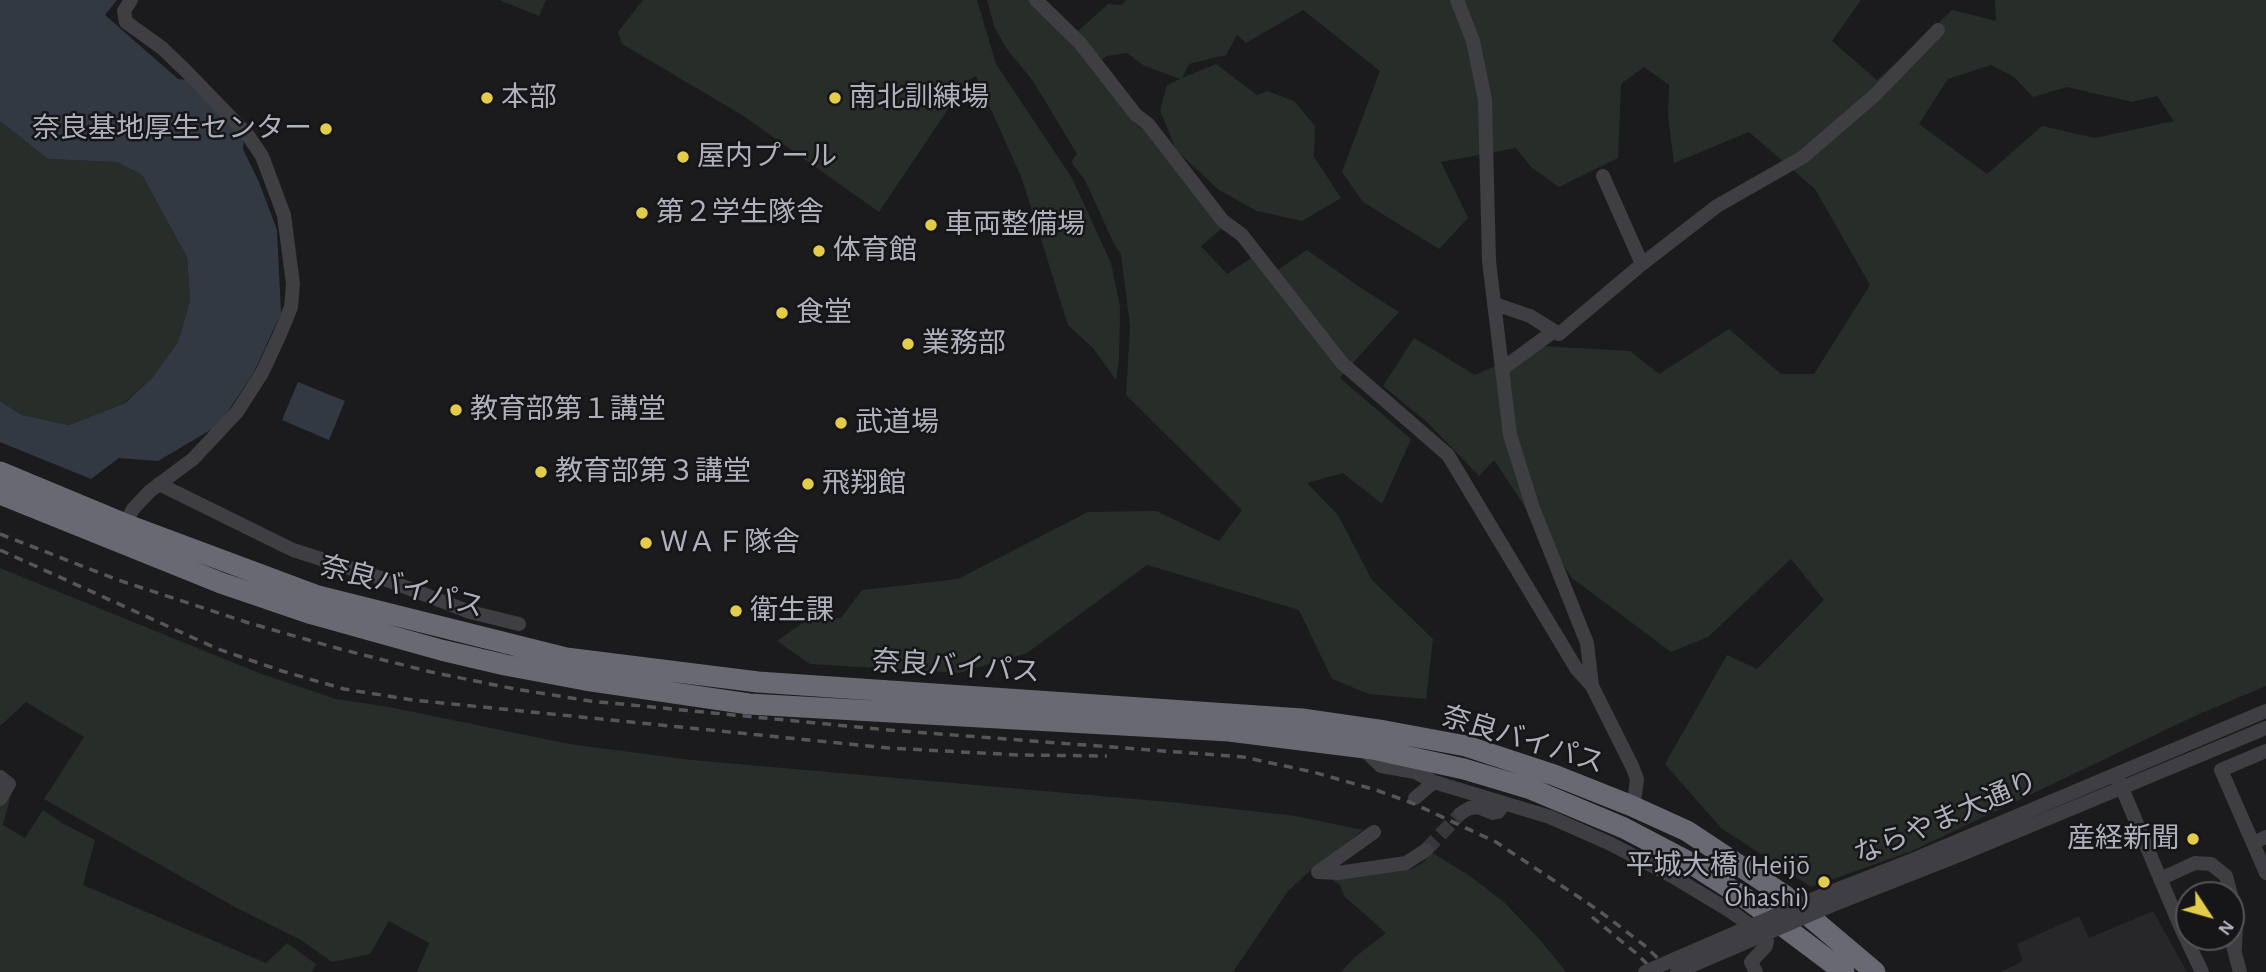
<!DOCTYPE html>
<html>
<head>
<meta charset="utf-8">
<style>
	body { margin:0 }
	#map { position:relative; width:2266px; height:972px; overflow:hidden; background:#1b1a1c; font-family:"Alegreya Sans",sans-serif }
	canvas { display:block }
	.north { position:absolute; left:2175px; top:881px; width:70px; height:70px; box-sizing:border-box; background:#161518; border:2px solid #535359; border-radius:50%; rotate:126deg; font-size:19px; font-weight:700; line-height:28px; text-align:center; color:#aeb0bb }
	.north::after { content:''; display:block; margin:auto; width:24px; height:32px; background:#e4cc4b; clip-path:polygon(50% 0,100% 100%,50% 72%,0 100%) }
</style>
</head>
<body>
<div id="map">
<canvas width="2266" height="972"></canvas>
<div class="north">N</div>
</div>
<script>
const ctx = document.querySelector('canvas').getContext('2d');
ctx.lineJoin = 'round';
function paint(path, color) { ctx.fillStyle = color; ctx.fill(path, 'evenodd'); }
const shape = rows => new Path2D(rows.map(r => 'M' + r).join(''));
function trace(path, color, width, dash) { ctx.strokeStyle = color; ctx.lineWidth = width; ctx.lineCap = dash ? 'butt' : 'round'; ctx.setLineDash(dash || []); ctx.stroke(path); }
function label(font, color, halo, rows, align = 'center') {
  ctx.font = font + ' "Alegreya Sans","Noto Sans JP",sans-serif'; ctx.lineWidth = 5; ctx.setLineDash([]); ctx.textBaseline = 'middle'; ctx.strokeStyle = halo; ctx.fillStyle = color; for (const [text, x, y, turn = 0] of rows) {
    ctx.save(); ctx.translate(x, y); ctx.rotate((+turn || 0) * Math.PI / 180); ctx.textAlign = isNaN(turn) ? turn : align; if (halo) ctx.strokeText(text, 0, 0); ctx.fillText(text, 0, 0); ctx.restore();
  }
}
paint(shape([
	[2153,911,2187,972,2000,972,2023,961,2017,944,2079,916,2089,938]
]), '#272729');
paint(shape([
	[499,0,546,0,539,16],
	[643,0,977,0,996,64,1072,178,1111,263,1120,307,1119,358,1116,380,1093,348,1068,325,1022,179,976,76,967,81,879,212,742,115,622,44,618,32],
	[987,0,1029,0,1087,58,1135,124,1157,139,1225,226,1201,246,1227,274,1253,257,1346,370,1340,378,1411,439,1382,504,1343,473,1307,483,1338,515,1372,580,1433,639,1426,699,1369,694,1332,679,1299,610,1147,565,1027,653,959,673,810,664,777,641,808,619,841,618,862,590,958,579,1088,512,1156,511,1219,541,1242,510,1126,395,1130,326,1121,254,1114,244,1085,180,1073,165,1072,160,1077,154,1033,81,1006,48,994,26],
	[1126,0,1861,0,1832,41,1877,80,1952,10,1996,21,1995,0,2266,0,2266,686,2197,715,1912,851,1811,887,1721,828,1665,764,1727,655,1757,669,1824,600,1791,559,1708,637,1671,652,1572,578,1494,460,1479,476,1428,423,1383,386,1414,338,1475,375,1540,346,1630,351,1659,374,1729,329,1781,374,1814,374,1870,285,1815,189,1749,132,1674,163,1668,116,1669,85,1644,67,1621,84,1618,158,1559,187,1531,167,1516,148,1441,162,1468,218,1439,249,1363,202,1342,172,1380,71,1303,10,1246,43,1237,35,1226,55,1189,64,1182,78,1216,64,1257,95,1267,91,1294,101,1315,126,1314,157,1341,198,1302,221,1257,211,1219,190,1176,150,1160,110,1167,85,1180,79,1143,65,1127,53,1107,56,1102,60,1077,32,1108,4,1122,5],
	[1991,65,2014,77,2033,97,2067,87,2132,102,2157,96,2174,121,2095,138,2042,126,1987,174,1919,124,1948,79],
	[0,121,48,159,117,162,142,175,187,257,190,301,178,342,153,377,124,403,69,425,22,415,0,401],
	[1307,250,1358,286,1399,312,1351,365,1276,271],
	[0,568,259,673,336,699,389,707,569,744,692,760,1180,803,1296,816,1363,830,1312,869,1288,891,1233,972,417,972,429,943,389,921,370,954,332,962,301,940,233,906,44,799,84,737,26,702,0,726],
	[12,791,3,825,25,838,43,810,62,823,95,840,83,885,266,963,287,943,316,964,312,972,0,972,0,807,10,792],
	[1431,852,1470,876,1505,903,1541,941,1566,972,1341,972,1355,957,1386,933,1344,896,1340,885,1331,879,1412,869,1424,862]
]), '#272e29');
paint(shape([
	[0,0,117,0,105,15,178,79,187,80,244,138,243,149,259,182,277,230,281,313,254,372,219,425,158,461,119,458,91,479,0,442,0,401,22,415,69,425,125,403,153,377,178,342,190,301,187,257,142,175,117,162,48,159,0,121],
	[298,382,345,401,329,440,282,420]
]), '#333942');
trace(shape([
	[1426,850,1461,813]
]), '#38383c', 14, [14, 7]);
trace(shape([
	[1036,0,1080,43,1136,115,1148,124,1223,221,1242,235,1342,363,1448,455,1576,668,1592,686,1632,766,1637,779,1635,795],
	[1457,0,1473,41,1485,100,1489,261,1510,435,1533,508,1587,643,1592,686],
	[1603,176,1642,264],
	[1495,304,1530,316,1559,334,1642,264,1717,206,1803,157,1875,95,1938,30],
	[1502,369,1554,331],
	[159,484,293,550,387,580,470,612,519,624],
	[121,531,133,509,150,491,193,459,237,412,262,373,280,334,291,307,293,284,284,215,262,156,247,134,185,70,162,48,126,22,124,11,131,0],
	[1362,748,1381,766,1415,772,1434,782,1550,817,1611,844,1672,876,1730,911,1764,935,1767,941,1766,946,1751,962,1756,972],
	[2266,751,2221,770,2266,873],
	[0,777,9,784,0,799],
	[2119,781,2181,928,2202,972],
	[1415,798,1434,782],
	[1461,813,1470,808,1478,807,1493,813,1498,812,1504,803],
	[2253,843,2266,837],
	[1318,872,1338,873,1406,863,1426,850],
	[1318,872,1374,832],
	[2160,879,2195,863,2211,864,2226,876,2231,895],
	[1823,895,1915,859,2266,711],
	[2231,896,2236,925,2235,948],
	[1830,906,1962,854,2266,728],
	[2232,942,2240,972]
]), '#3e3e43', 14);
trace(shape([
	[0,472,125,524,318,596,566,658,758,682,1302,719,1385,731,1466,746,1554,775,1632,806,1687,831,1784,895,1875,972],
	[0,494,221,583,312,614,441,650,505,665,585,680,749,704,1229,731,1373,749,1464,769,1531,789,1624,828,1687,861,1751,902,1844,972]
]), '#686972', 21);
trace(shape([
	[0,534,118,580,249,623,340,649,431,672,515,689,590,701,888,730,1243,757,1313,772,1376,790,1412,803,1496,842,1598,910,1644,945,1672,972],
	[0,550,218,649,282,671,344,689,413,700,888,748,1019,755,1107,756],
	[1592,917,1637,954,1655,972]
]), '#55555c', 3.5, [9, 7]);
trace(shape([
	[1645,972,1823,895],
	[1677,972,1830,906]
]), '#3e3e43', 14);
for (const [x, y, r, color] of [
	[487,98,7,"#e4cc4b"],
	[835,98,7,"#e4cc4b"],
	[326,129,7,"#e4cc4b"],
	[683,157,7,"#e4cc4b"],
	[642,213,7,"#e4cc4b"],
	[931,225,7,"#e4cc4b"],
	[819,251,7,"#e4cc4b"],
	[782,313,7,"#e4cc4b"],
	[908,344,7,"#e4cc4b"],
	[456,410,7,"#e4cc4b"],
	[841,423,7,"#e4cc4b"],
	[541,472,7,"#e4cc4b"],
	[808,484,7,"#e4cc4b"],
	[646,543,7,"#e4cc4b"],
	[736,611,7,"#e4cc4b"],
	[2193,839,7,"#e4cc4b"],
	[1824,882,7,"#e4cc4b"]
]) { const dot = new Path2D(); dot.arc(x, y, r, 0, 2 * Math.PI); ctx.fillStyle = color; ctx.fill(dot); trace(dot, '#161518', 2.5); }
label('28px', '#aeb0bb', '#161518', [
	["本部",501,98],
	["南北訓練場",849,98],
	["奈良基地厚生センター",312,129,"right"],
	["屋内プール",697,157],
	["第２学生隊舎",656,213],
	["車両整備場",945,225],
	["体育館",833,251],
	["食堂",796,313],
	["業務部",922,344],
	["教育部第１講堂",470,410],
	["武道場",855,423],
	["教育部第３講堂",555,472],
	["飛翔館",822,484],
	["ＷＡＦ隊舎",660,543],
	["衛生課",750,611],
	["産経新聞",2179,839,"right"],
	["平城大橋 (Heijō",1810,866,"right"],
	["Ōhashi)",1810,898,"right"]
], 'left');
label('28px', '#aeb0bb', '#161518', [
	["奈良バイパス",402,587,15],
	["奈良バイパス",956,667,4],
	["奈良バイパス",1523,740,17],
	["ならやま大通り",1946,818,-23]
]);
</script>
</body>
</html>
